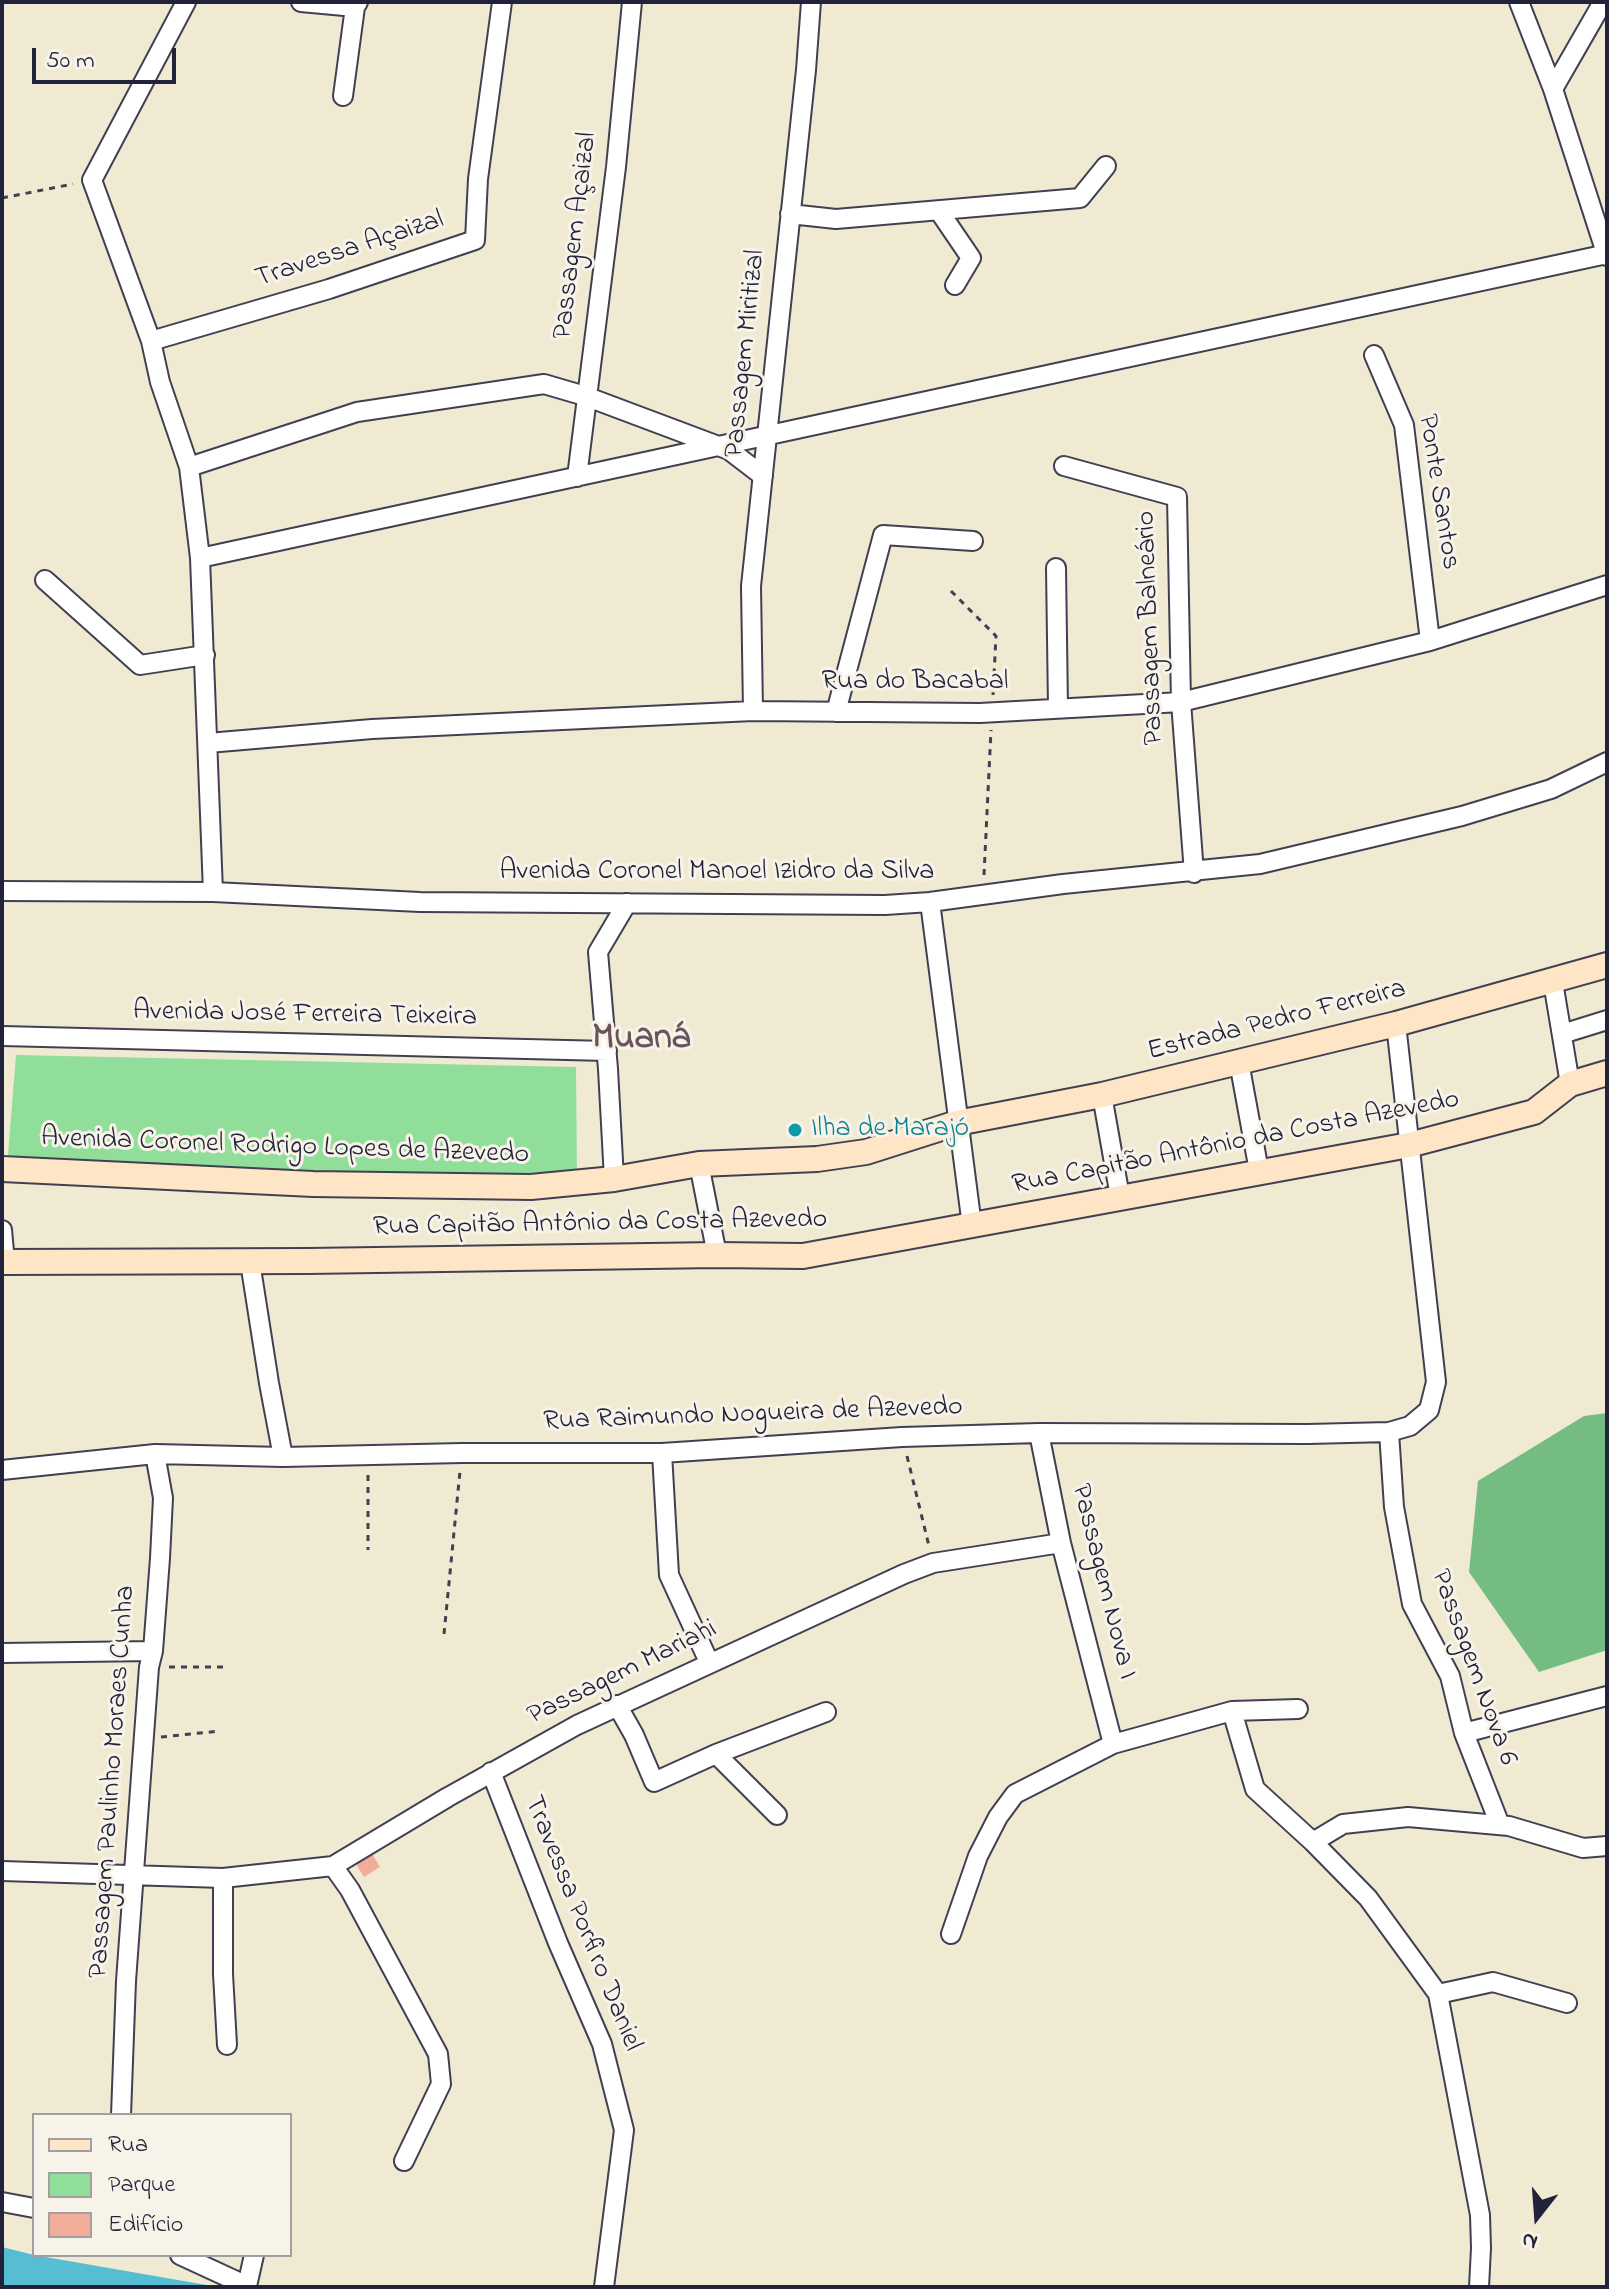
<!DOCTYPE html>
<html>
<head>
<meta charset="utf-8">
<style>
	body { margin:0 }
	#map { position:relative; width:1609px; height:2289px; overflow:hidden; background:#f1ead3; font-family:"Indie Flower",sans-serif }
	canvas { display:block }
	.frame { position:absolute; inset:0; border:4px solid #22223b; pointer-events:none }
	.legend { position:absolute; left:32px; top:2113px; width:260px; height:144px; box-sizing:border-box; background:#f7f3e8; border:2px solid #a29fa3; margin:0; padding:10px 14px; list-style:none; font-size:24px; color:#22223b }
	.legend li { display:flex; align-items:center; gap:16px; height:40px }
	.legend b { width:40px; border:2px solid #a29fa3 }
	.north { position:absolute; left:1497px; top:2177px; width:80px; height:80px; -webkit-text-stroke:6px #f7f3e8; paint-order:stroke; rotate:197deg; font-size:22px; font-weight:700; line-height:32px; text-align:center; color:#22223b }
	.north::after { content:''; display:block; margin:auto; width:28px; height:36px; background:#22223b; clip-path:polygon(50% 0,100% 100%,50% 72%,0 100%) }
	.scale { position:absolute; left:32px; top:48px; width:144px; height:36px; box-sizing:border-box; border:4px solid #22223b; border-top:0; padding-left:10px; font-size:24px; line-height:28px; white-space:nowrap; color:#22223b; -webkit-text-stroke:6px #f7f3e8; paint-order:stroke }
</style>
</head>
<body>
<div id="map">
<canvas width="1609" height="2289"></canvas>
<div class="frame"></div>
<ul class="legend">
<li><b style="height:10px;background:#fee5c5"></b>Rua</li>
<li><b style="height:22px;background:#91dd9a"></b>Parque</li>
<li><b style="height:22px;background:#f2ad9a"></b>Edifício</li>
</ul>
<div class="north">N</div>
<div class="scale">50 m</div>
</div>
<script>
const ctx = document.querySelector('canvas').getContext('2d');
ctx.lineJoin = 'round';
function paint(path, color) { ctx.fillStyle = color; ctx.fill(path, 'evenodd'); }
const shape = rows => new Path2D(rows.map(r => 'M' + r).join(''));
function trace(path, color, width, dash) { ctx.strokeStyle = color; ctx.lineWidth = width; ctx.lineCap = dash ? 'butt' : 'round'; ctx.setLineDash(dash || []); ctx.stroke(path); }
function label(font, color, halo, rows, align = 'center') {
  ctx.font = font + ' "Indie Flower",sans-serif'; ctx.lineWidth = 6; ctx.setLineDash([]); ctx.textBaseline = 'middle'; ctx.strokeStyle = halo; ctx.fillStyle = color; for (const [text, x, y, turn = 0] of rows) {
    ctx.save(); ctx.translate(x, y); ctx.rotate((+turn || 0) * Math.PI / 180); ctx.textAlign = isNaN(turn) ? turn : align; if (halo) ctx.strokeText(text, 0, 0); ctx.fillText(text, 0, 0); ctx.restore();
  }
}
paint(shape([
	[16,1055,576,1067,577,1180,7,1167]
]), '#91dd9a');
paint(shape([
	[1607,1413,1607,1650,1539,1672,1469,1572,1478,1481,1584,1416]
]), '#74bc82');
paint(shape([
	[2,2247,34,2255,218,2287,2,2287]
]), '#55bed2');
paint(shape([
	[368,1847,380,1867,364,1877,356,1864,360,1862,355,1854]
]), '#f2ad9a');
const street = shape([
	[186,2,92,180,151,341,160,382,189,467,200,558,213,892],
	[301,2,355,7],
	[1519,2,1553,89,1607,256],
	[1553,89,1603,2],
	[343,96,355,7,358,2],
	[939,211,971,258,955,285],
	[790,214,836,219,1080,198,1106,166],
	[151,341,329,289,475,240,478,179,502,2],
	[1374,355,1404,425,1430,641],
	[1064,466,1177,497,1181,702,1194,873],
	[189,467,357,412,544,384,585,396,729,450,763,476],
	[577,477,616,167,632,2],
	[200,558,1607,254],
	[1056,568,1058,708],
	[45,580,140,665,205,655],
	[753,711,751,586,806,70,811,2],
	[836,712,883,535,973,541],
	[208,743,372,729,753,711,980,713,1181,702,1430,641,1607,585],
	[2,891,213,892,420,902,885,905,930,902,1063,884,1260,864,1462,816,1551,789,1607,762],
	[930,902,972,1226],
	[1553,982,1570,1084],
	[1562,1034,1607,1020],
	[2,1036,607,1051],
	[1239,1062,1259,1171],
	[1102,1095,1120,1197],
	[699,1164,717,1255],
	[614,1179,608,1069,598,952,627,903],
	[2,1230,5,1262],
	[250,1262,269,1383,283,1457],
	[1389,1432,1394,1507,1412,1604,1450,1676,1464,1733,1500,1825],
	[1039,1433,1061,1543,1113,1744],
	[662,1453,669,1575,709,1662],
	[2,1470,155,1454,283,1457,462,1453,662,1453,902,1437,1039,1433,1308,1434,1389,1432,1410,1426,1429,1410,1436,1382,1396,1024],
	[2,1653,153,1651],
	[617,1705,634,1735,654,1782,716,1754,777,1815],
	[1232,1711,1255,1789,1313,1842,1368,1898,1438,1994,1480,2215,1481,2248,1479,2287],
	[1464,1733,1607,1696],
	[716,1754,826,1712],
	[491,1772,558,1943,602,2044,624,2130,604,2287],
	[1313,1842,1343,1824,1408,1817,1509,1826,1583,1848,1607,1846],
	[333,1866,350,1890,438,2054,441,2084,404,2161],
	[2,1871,223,1878,333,1866,448,1797,577,1725,904,1574,933,1563,1061,1543],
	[223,1878,223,1974,227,2045],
	[951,1934,978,1856,998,1817,1015,1794,1113,1744,1232,1711,1298,1709],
	[1438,1994,1493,1982,1567,2003],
	[121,2115,126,1981,149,1667,153,1651,160,1558,163,1498,155,1454],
	[2,2202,34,2208],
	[180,2255,247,2286,254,2255]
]);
const secondary = shape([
	[2,1169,313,1184,531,1187,614,1179,699,1164,817,1159,866,1152,957,1123,1102,1095,1396,1024,1607,965],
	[2,1262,308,1261,717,1255,803,1256,1409,1145,1534,1112,1570,1084,1607,1073]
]);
trace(street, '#414052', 22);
trace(secondary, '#414052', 28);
trace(shape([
	[2,198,73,184],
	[951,591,996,636,993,695],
	[984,875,991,730],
	[907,1456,929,1546],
	[368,1475,368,1550],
	[444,1634,460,1471],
	[169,1667,226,1667],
	[161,1737,220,1731]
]), '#414052', 3, [6, 6]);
trace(street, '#fff', 18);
trace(secondary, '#fee5c5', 24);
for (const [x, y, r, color] of [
	[795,1130,8,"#0f9aa8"]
]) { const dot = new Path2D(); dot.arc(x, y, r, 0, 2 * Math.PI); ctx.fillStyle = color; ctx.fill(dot); trace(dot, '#f7f3e8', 3); }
label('28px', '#22223b', '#f7f3e8', [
	["Passagem Açaizal",577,236,-83],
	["Travessa Açaizal",350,251,-18],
	["Passagem Miritizal",747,354,-84],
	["Ponte Santos",1437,492,81],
	["Passagem Balneário",1152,628,-92],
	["Rua do Bacabal",915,683],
	["Avenida Coronel Manoel Izidro da Silva",717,873],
	["Avenida José Ferreira Teixeira",305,1016,1],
	["Estrada Pedro Ferreira",1277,1022,-14],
	["Rua Capitão Antônio da Costa Azevedo",1236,1144,-11],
	["Avenida Coronel Rodrigo Lopes de Azevedo",285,1148,2],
	["Rua Capitão Antônio da Costa Azevedo",600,1225,-1],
	["Rua Raimundo Nogueira de Azevedo",753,1416,-2],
	["Passagem Nova I",1102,1582,76],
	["Passagem Nova 6",1472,1668,70],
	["Passagem Mariahi",623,1674,-26],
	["Passagem Paulinho Moraes Cunha",114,1782,-86],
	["Travessa Porfiro Daniel",581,1924,68]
]);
label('28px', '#0d838f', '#f7f3e8', [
	["Ilha de Marajó",811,1130]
], 'left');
label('bold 36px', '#6b535c', '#f7f3e8', [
	["Muaná",641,1041]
]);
</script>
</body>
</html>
